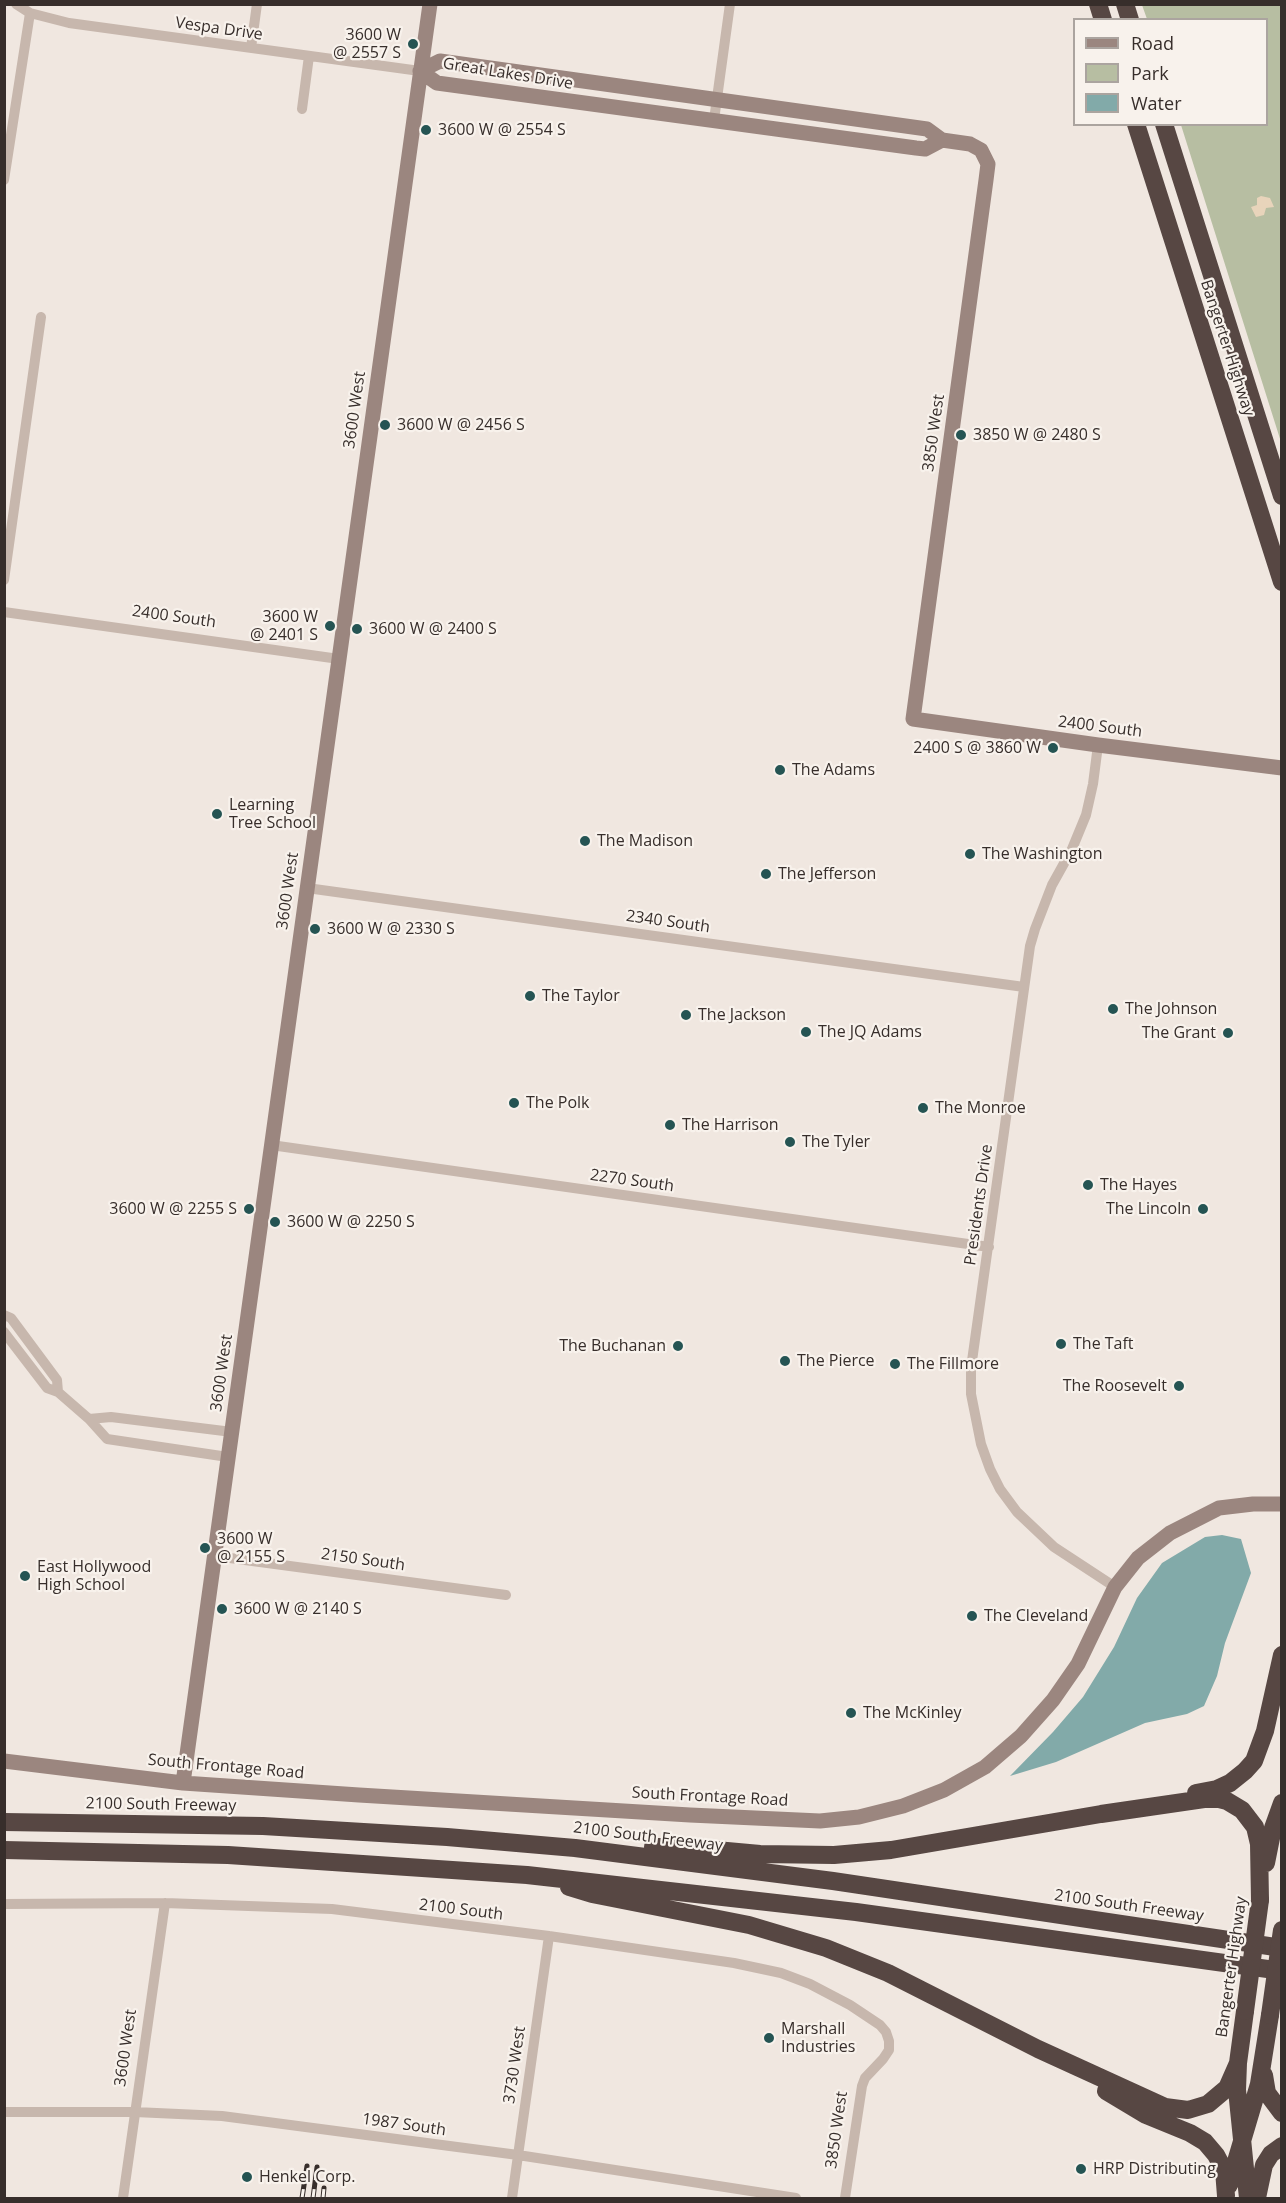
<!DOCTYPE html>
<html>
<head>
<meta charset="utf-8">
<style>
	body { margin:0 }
	#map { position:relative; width:1286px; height:2203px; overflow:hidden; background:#f0e7e0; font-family:"Open Sans",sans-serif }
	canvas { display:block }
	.frame { position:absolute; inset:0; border:6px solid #372e2b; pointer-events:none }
	.legend { position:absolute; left:1073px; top:18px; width:195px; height:108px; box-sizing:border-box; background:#f8f2ec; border:2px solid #aba49f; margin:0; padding:8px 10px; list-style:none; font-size:18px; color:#372e2b }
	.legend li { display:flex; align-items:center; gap:12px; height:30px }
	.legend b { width:30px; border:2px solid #aba49f }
</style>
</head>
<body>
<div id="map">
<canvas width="1286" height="2203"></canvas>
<div class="frame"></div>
<ul class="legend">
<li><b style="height:8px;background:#9b867f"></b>Road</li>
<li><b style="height:16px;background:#b7bea2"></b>Park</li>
<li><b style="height:16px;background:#82aaa9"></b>Water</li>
</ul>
</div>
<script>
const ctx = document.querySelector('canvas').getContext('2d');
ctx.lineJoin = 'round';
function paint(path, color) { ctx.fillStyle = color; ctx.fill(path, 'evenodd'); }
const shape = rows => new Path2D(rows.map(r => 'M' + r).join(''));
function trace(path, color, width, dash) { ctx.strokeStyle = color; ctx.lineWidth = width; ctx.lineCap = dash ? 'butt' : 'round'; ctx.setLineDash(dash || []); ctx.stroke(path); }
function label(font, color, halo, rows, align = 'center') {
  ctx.font = font + ' "Open Sans",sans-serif'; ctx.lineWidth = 4.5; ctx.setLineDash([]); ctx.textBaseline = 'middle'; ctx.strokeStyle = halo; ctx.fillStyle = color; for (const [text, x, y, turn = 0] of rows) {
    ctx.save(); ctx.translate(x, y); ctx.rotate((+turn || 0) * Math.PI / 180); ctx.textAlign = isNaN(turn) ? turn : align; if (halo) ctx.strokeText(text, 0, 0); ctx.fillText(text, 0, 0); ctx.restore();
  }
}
paint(shape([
	[1142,5,1281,5,1281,442,1181,125,1266,124,1266,20,1147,19]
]), '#b7bea2');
paint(shape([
	[1261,196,1270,198,1274,207,1266,208,1264,215,1256,217,1251,207,1257,205,1257,198]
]), '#e8d4bb');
paint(shape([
	[1222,1535,1241,1539,1251,1573,1225,1643,1217,1676,1204,1706,1187,1714,1145,1723,1056,1762,1010,1776,1053,1732,1083,1697,1114,1647,1137,1598,1162,1563,1205,1537]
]), '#82aaa9');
trace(shape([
	[16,4,30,13,69,23,420,71],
	[251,48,257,4],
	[302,109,309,56],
	[714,120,730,4],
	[4,180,30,13],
	[4,580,41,317],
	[4,612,339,659],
	[1098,745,1093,784,1086,815,1072,849,1052,885,1035,929,1030,946,971,1368,971,1394,981,1444,990,1469,1000,1489,1017,1512,1054,1547,1115,1587],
	[307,888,1024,987],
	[271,1145,989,1247],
	[4,1315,11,1318,57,1380,58,1392],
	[4,1332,47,1388,58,1392,89,1419,107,1439,228,1457],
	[89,1419,111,1417,232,1432],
	[215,1556,506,1595],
	[4,1904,165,1903,332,1909,549,1936,734,1963,781,1973,810,1984,850,2005,880,2025,886,2032,889,2041,889,2050,883,2059,865,2078,862,2086,845,2198],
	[4,2112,135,2112,222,2116,518,2155,796,2198],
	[123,2198,165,1903],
	[512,2198,549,1936]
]), '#c7b7ad', 10);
trace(shape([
	[420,71,440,61,927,129,942,140,970,144,981,150,988,164,986,180,913,719,1098,745,1282,768],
	[420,71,437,83,916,148,925,149,942,140],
	[4,1761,183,1783,359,1795,690,1815,820,1821,859,1817,903,1806,944,1790,985,1767,1021,1736,1053,1700,1078,1664,1115,1587,1138,1558,1170,1533,1219,1508,1253,1504,1282,1504],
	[183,1783,430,4]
]), '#9b867f', 15);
trace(shape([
	[1098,4,1103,20],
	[1125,4,1130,20],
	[1136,124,1282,582],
	[1164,124,1282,496],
	[1196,1793,1217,1789,1230,1783,1245,1771,1254,1761,1265,1731,1282,1655],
	[4,1822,263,1826,447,1837,575,1848,833,1881,1282,1948],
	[653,1847,683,1847,760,1854,834,1855,891,1850,1101,1814,1204,1799,1219,1799,1227,1801,1242,1810,1255,1827,1259,1844,1260,1900],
	[4,1850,228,1855,527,1875,856,1912,1282,1971],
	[1266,1863,1273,1828,1282,1803],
	[569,1887,592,1894,749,1925,826,1948,888,1973,1038,2049,1165,2107,1188,2110,1208,2104,1227,2088,1238,2063],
	[1245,2011,1238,2063,1237,2090,1248,2198],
	[1264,2075,1267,2093,1282,2113],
	[1106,2091,1146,2115,1190,2133,1205,2142,1216,2155,1224,2170,1226,2196],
	[1229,2185,1259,2084,1270,2015],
	[1257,2198,1264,2165,1271,2154,1282,2146]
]), '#574743', 18);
const rail = shape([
	[302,2198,307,2166],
	[313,2198,317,2167],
	[323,2198,324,2188]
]);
trace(rail, '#372e2b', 5);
trace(rail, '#f8f2ec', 3, [9]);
trace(shape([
	[1245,2011,1260,1900],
	[1270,2015,1282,1930]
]), '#574743', 18);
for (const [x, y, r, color] of [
	[413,44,6,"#255453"],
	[426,130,6,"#255453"],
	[385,425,6,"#255453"],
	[961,435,6,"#255453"],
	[330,626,6,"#255453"],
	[357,629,6,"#255453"],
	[1053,748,6,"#255453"],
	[780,770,6,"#255453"],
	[217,814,6,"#255453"],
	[585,841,6,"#255453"],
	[970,854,6,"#255453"],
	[766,874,6,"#255453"],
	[315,929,6,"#255453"],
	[530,996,6,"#255453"],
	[1113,1009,6,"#255453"],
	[686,1015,6,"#255453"],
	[806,1032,6,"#255453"],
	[1228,1033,6,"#255453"],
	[514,1103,6,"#255453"],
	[923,1108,6,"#255453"],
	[670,1125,6,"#255453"],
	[790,1142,6,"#255453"],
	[1088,1185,6,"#255453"],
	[249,1209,6,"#255453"],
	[1203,1209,6,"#255453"],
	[275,1222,6,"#255453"],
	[1061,1344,6,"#255453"],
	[678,1346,6,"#255453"],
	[785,1361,6,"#255453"],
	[895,1364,6,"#255453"],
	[1179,1386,6,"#255453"],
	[205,1548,6,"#255453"],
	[25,1576,6,"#255453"],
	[222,1609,6,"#255453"],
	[972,1616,6,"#255453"],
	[851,1713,6,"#255453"],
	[769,2038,6,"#255453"],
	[1081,2169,6,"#255453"],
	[247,2177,6,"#255453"]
]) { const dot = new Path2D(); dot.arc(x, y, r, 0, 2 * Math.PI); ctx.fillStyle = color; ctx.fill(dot); trace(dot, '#f8f2ec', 2); }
label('16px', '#372e2b', '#f8f2ec', [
	["Vespa Drive",219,29,8],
	["Great Lakes Drive",508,74,9],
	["Bangerter Highway",1227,348,72],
	["3600 West",355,410,-82],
	["3850 West",934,433,-82],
	["2400 South",174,617,8],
	["2400 South",1100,727,7],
	["3600 West",288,891,-82],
	["2340 South",668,922,8],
	["2270 South",632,1181,8],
	["Presidents Drive",979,1205,-82],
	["3600 West",222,1373,-82],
	["2150 South",363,1560,8],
	["South Frontage Road",226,1767,5],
	["South Frontage Road",710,1797,3],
	["2100 South Freeway",161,1805,1],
	["2100 South Freeway",648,1837,7],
	["2100 South Freeway",1129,1906,8],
	["2100 South",461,1910,7],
	["Bangerter Highway",1232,1967,-82],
	["3600 West",126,2048,-82],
	["3730 West",515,2065,-82],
	["1987 South",404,2125,8],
	["3850 West",837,2130,-82]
]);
label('16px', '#372e2b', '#f8f2ec', [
	["3600 W",401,35,"right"],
	["@ 2557 S",401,53,"right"],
	["3600 W @ 2554 S",438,130],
	["3600 W @ 2456 S",397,425],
	["3850 W @ 2480 S",973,435],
	["3600 W",318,617,"right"],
	["@ 2401 S",318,635,"right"],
	["3600 W @ 2400 S",369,629],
	["2400 S @ 3860 W",1041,748,"right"],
	["The Adams",792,770],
	["Learning",229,805],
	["Tree School",229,823],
	["The Madison",597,841],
	["The Washington",982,854],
	["The Jefferson",778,874],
	["3600 W @ 2330 S",327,929],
	["The Taylor",542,996],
	["The Johnson",1125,1009],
	["The Jackson",698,1015],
	["The JQ Adams",818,1032],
	["The Grant",1216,1033,"right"],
	["The Polk",526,1103],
	["The Monroe",935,1108],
	["The Harrison",682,1125],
	["The Tyler",802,1142],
	["The Hayes",1100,1185],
	["3600 W @ 2255 S",237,1209,"right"],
	["The Lincoln",1191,1209,"right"],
	["3600 W @ 2250 S",287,1222],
	["The Taft",1073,1344],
	["The Buchanan",666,1346,"right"],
	["The Pierce",797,1361],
	["The Fillmore",907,1364],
	["The Roosevelt",1167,1386,"right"],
	["3600 W",217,1539],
	["@ 2155 S",217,1557],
	["East Hollywood",37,1567],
	["High School",37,1585],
	["3600 W @ 2140 S",234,1609],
	["The Cleveland",984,1616],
	["The McKinley",863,1713],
	["Marshall",781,2029],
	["Industries",781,2047],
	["HRP Distributing",1093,2169],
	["Henkel Corp.",259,2177]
], 'left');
</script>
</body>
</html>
